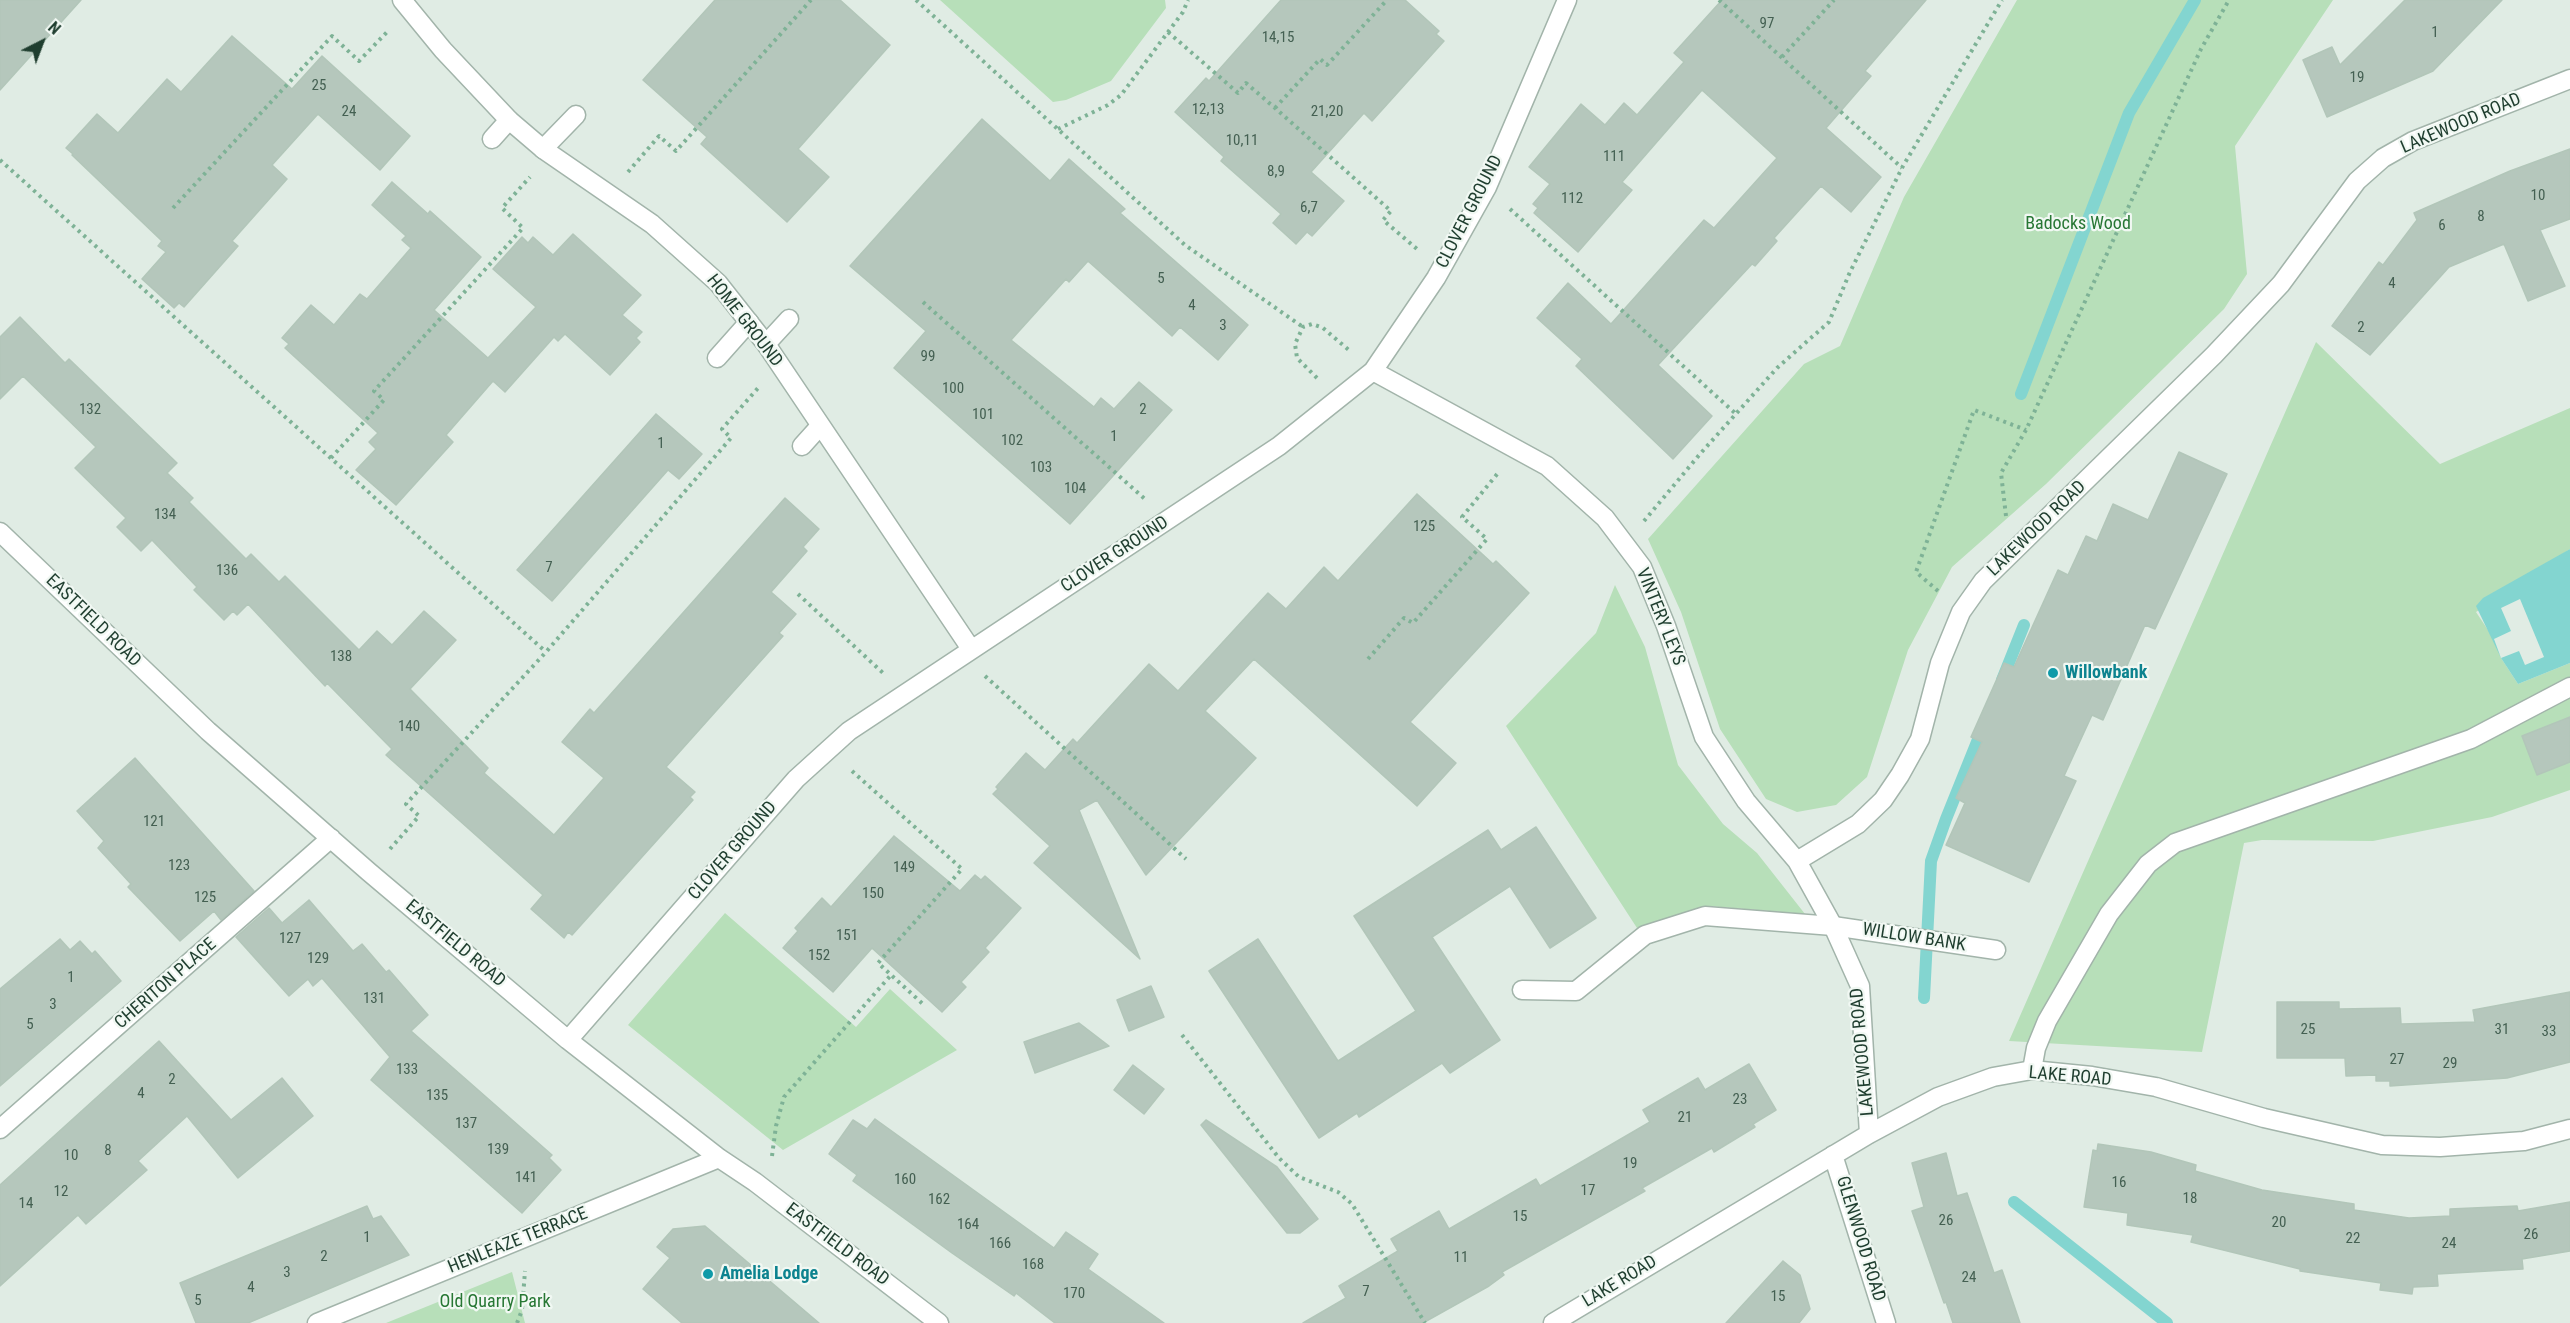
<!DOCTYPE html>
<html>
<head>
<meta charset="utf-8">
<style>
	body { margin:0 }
	#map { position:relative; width:2570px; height:1323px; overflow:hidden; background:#e0ece4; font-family:"Roboto Condensed",sans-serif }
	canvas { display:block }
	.north { position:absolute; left:12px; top:12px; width:60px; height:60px; -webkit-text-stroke:4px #f1f8f3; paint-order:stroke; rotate:42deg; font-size:16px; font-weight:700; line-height:24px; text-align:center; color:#1f3e2f }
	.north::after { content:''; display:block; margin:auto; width:21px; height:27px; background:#1f3e2f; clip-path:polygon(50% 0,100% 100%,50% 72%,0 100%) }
</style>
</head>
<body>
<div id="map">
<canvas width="2570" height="1323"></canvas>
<div class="north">N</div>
</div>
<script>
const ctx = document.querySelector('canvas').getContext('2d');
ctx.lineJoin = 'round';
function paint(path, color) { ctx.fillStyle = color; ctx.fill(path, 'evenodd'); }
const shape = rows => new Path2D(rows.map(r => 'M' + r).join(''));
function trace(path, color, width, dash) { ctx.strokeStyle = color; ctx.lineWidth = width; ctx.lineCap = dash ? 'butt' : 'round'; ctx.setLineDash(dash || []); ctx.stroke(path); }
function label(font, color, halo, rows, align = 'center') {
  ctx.font = font + ' "Roboto Condensed",sans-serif'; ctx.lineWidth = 4.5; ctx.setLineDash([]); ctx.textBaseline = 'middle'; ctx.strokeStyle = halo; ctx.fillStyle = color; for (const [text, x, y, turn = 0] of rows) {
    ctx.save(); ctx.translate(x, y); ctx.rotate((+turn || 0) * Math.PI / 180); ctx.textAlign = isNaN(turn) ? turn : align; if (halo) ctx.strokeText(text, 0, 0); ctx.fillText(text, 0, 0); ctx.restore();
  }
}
paint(shape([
	[940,0,1165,0,1166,8,1111,81,1066,100,1053,102],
	[2017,0,2333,0,2235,146,2247,274,2224,309,2046,484,1952,567,1908,650,1867,777,1836,805,1797,812,1766,799,1720,729,1681,612,1648,539,1804,364,1840,346,1904,197],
	[2316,342,2440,464,2570,408,2570,549,2476,612,2494,639,2501,658,2518,684,2570,663,2570,790,2492,817,2373,841,2262,840,2244,843,2202,1052,2009,1041],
	[1615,585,1645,647,1678,765,1723,824,1757,853,1805,914,1709,906,1637,928,1506,726,1596,633],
	[725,913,856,1027,890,989,957,1050,783,1150,628,1025],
	[512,1272,525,1323,386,1323]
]), '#b7dfb9');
paint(shape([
	[2570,549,2570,663,2518,684,2501,658,2476,606,2483,598]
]), '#83d5d0');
paint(shape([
	[2520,599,2544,657,2525,665,2519,651,2501,658,2494,639,2511,631,2501,608]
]), '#e0ece4');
trace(shape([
	[2021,394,2129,113,2195,0],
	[2002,680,2024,625],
	[1924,998,1931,861,1946,819,1983,727],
	[2014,1202,2167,1323]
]), '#83d5d0', 12);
const building = shape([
	[0,0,81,0,0,90,0,0],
	[715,0,840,0,890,45,798,149,829,177,787,222,701,144,707,137,643,80,715,0],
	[1281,0,1405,0,1439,31,1436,34,1444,41,1372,121,1364,113,1311,172,1344,201,1312,236,1307,232,1296,244,1273,223,1281,214,1221,161,1224,157,1175,112,1206,78,1209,81,1281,0],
	[1722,0,1926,0,1865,71,1871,76,1826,128,1881,177,1851,212,1821,186,1774,238,1777,241,1755,266,1752,264,1658,365,1712,416,1673,459,1576,366,1582,359,1537,318,1568,283,1611,324,1704,220,1714,228,1777,158,1702,90,1622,182,1632,190,1578,252,1534,213,1538,208,1533,204,1550,184,1529,167,1581,104,1605,125,1624,103,1637,115,1684,62,1674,53,1722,0],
	[2405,0,2502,0,2433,71,2327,117,2303,60,2332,47,2340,65,2405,0],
	[232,36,292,89,322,56,410,136,380,170,318,114,272,165,287,179,232,241,238,246,184,307,179,303,174,308,142,279,166,252,158,246,162,241,72,155,73,154,66,148,97,114,118,133,167,79,181,92,232,36],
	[982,119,1050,181,1069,159,1125,209,1120,213,1248,325,1218,360,1180,327,1172,336,1088,261,1069,282,1066,279,1011,340,1094,407,1101,398,1114,409,1139,382,1172,410,1070,524,894,368,926,331,850,266,982,119],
	[2570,149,2570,219,2540,230,2565,286,2528,301,2504,244,2449,267,2370,355,2332,326,2379,262,2383,265,2417,220,2414,213,2510,171,2570,149],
	[392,182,428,214,430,211,481,257,434,310,488,358,536,307,493,269,522,237,528,243,533,237,553,255,573,234,641,295,622,315,642,332,636,338,640,342,610,375,565,334,558,341,554,337,505,392,493,381,446,435,453,442,396,505,356,470,376,449,369,442,378,433,285,348,289,344,282,338,311,305,334,325,360,294,367,299,411,248,402,240,406,236,372,205,392,182],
	[20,317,65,363,69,359,177,463,167,473,193,498,189,502,246,559,251,554,279,582,285,576,359,650,377,631,392,645,424,611,456,640,410,689,488,768,484,773,554,835,604,778,562,742,590,709,594,713,785,498,819,529,803,547,807,551,771,592,796,614,779,633,783,636,666,767,695,792,690,797,693,800,572,935,568,932,564,938,531,909,543,895,386,755,392,749,327,683,325,686,248,604,237,615,233,611,224,620,194,590,197,587,152,540,141,551,117,527,126,518,75,468,96,447,23,376,0,399,0,337,20,317],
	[656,414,702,454,679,479,668,470,552,601,517,570,656,414],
	[2179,452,2227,474,2155,629,2145,625,2103,720,2092,715,2064,776,2076,781,2029,882,1946,845,1965,803,1956,798,1982,742,1971,737,2004,663,2014,667,2058,570,2068,575,2086,536,2097,541,2113,504,2148,520,2179,452],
	[1417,494,1493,564,1496,561,1529,593,1410,722,1456,763,1417,806,1254,659,1205,711,1256,758,1146,875,1097,800,1079,810,1140,959,1034,863,1050,846,993,794,998,789,996,787,1026,753,1045,770,1073,739,1077,743,1149,664,1178,691,1268,593,1286,609,1324,567,1338,581,1417,494],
	[2570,717,2570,762,2537,775,2522,736,2570,717],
	[135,758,254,891,221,920,214,911,180,941,128,887,131,884,98,848,104,841,77,811,135,758],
	[1536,827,1596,918,1550,948,1510,886,1432,937,1500,1040,1450,1073,1442,1063,1359,1117,1357,1113,1319,1138,1209,971,1258,939,1338,1061,1416,1011,1354,916,1488,830,1501,850,1536,827],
	[894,836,960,891,975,875,981,880,985,876,1021,908,985,948,989,952,961,982,966,987,942,1012,872,948,833,992,783,948,798,931,795,928,822,898,831,907,894,836],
	[309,900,353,951,362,944,386,972,389,970,428,1015,411,1031,552,1155,549,1158,561,1170,522,1213,371,1080,390,1057,322,978,313,986,308,979,289,996,236,937,269,908,282,923,309,900],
	[60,939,70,950,80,941,92,954,95,951,121,981,0,1086,0,989,60,939],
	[1151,986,1164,1017,1129,1031,1117,1000,1151,986],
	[2570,992,2570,1062,2507,1078,2390,1086,2390,1081,2376,1081,2376,1075,2346,1076,2345,1058,2277,1058,2277,1002,2339,1002,2339,1009,2400,1008,2401,1024,2475,1022,2473,1010,2570,992],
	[1079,1023,1109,1046,1035,1073,1024,1042,1079,1023],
	[159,1041,231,1120,282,1078,313,1116,238,1178,187,1116,138,1161,147,1170,86,1224,78,1215,0,1286,0,1185,159,1041],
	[1749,1064,1776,1110,1753,1124,1755,1127,1714,1152,1712,1148,1642,1188,1645,1191,1502,1272,1504,1275,1489,1286,1423,1323,1303,1323,1346,1298,1339,1286,1398,1251,1391,1239,1439,1211,1449,1229,1536,1179,1540,1186,1650,1122,1643,1110,1698,1078,1705,1090,1749,1064],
	[1133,1065,1164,1089,1144,1114,1114,1090,1133,1065],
	[875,1119,1054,1248,1066,1232,1098,1254,1088,1269,1164,1323,1055,1323,1016,1293,1014,1296,952,1253,853,1181,857,1175,829,1154,853,1120,867,1129,875,1119],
	[1206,1120,1277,1167,1318,1219,1300,1233,1287,1233,1201,1125,1206,1120],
	[2098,1144,2151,1152,2196,1165,2195,1171,2262,1190,2354,1204,2354,1210,2409,1218,2450,1216,2450,1209,2517,1206,2518,1211,2570,1202,2570,1251,2522,1259,2523,1269,2437,1274,2438,1286,2413,1287,2412,1294,2380,1290,2381,1283,2300,1271,2300,1269,2191,1242,2193,1235,2127,1225,2128,1213,2084,1207,2093,1150,2097,1151,2098,1144],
	[1946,1153,1957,1196,1967,1193,1994,1273,2002,1270,2020,1323,1953,1323,1946,1302,1944,1303,1912,1211,1924,1207,1912,1163,1946,1153],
	[367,1206,373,1219,381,1216,409,1255,248,1323,196,1323,180,1283,367,1206],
	[705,1226,819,1323,682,1323,643,1289,670,1258,657,1247,673,1229,705,1226],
	[1783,1261,1800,1275,1810,1309,1799,1323,1726,1323,1783,1261]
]);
paint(building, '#b5c7bc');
trace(building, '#b2c6b9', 1.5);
const lane = shape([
	[492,139,509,120],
	[543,149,576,115],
	[766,344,789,319],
	[717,358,749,322],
	[802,446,820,426],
	[1522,990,1576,991,1645,935,1705,916,1833,926,1996,950],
	[2032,1070,2036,1048,2047,1021,2109,914,2148,864,2175,843,2471,739,2570,687]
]);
const street = shape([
	[402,0,443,50,509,120,543,149,652,224,718,283,766,344,971,649],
	[1373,371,1547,466,1605,518,1642,567,1666,626,1704,737,1746,801,1797,861,1833,926,1860,986,1869,1134],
	[0,532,208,731,369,872,568,1040,719,1158,755,1182,939,1323],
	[1797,861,1858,824,1883,800,1900,775,1920,739,1940,663,1961,612,1983,581,2214,355,2281,284,2357,181,2383,158,2413,141,2570,79],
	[568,1040,796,779,849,731,1279,446,1373,371,1436,278,1487,187,1567,0],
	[0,1129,331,838],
	[1833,1155,1886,1323],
	[317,1323,719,1158],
	[1553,1323,1869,1134,1938,1097,1993,1077,2032,1070,2092,1076,2156,1087,2264,1118,2382,1145,2440,1147,2524,1141,2570,1129]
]);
trace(lane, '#a2b4aa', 21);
trace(street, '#a2b4aa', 21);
trace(shape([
	[916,0,1185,245,1303,327],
	[1719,0,1902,168],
	[1168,32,1238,93,1246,83,1275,108,1391,211,1383,220,1417,249],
	[1782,57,1834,0],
	[1275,108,1320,59,1327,65,1387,0],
	[1058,129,1108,105,1121,95,1183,12,1188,0],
	[0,160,546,652],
	[628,172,659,136,676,151,811,0],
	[173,208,332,36,359,61,388,31],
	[1510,209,1736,414],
	[923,302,1145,499],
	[1317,378,1297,358,1295,344,1303,327,1312,324,1323,328,1350,351],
	[331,458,384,400,374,391,523,228,502,208,530,177],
	[2006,516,2001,473,2026,430,2201,49,2229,0],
	[1644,521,1700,454,1777,368,1829,322,1850,272,1903,166,2002,0],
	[1938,591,1916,572,1974,410,2026,430],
	[798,594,883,673],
	[1368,659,1404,618,1413,623,1487,539,1462,517,1498,473],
	[985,676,1186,859],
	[852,771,962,869,878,963,924,1005],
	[390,849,419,816,406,804,546,652,731,438,722,429,758,388],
	[1182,1035,1279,1158,1299,1177,1338,1192,1352,1204,1425,1323],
	[772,1156,776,1126,784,1097,891,975],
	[517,1323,522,1310,525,1271]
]), '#7eb296', 4, [3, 4.5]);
trace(lane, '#fff', 18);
trace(street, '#fff', 18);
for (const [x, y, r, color] of [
	[2053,673,6,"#0f9aa8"],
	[708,1274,6,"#0f9aa8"]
]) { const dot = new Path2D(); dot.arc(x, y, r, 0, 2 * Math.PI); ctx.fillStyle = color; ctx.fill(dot); trace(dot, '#f1f8f3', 2); }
label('15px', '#446052', null, [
	["97",1767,24],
	["1",2435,33],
	["14,15",1278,38],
	["19",2357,78],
	["25",319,86],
	["12,13",1208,110],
	["24",349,112],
	["21,20",1327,112],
	["10,11",1242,141],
	["111",1614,157],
	["8,9",1276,172],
	["10",2538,196],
	["112",1572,199],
	["6,7",1309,208],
	["8",2481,217],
	["6",2442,226],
	["5",1161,279],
	["4",2392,284],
	["4",1192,306],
	["3",1223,326],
	["2",2361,328],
	["99",928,357],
	["100",953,389],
	["132",90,410],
	["2",1143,410],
	["101",983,415],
	["1",1114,437],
	["102",1012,441],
	["1",661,444],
	["103",1041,468],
	["104",1075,489],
	["134",165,515],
	["125",1424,527],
	["7",549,568],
	["136",227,571],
	["138",341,657],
	["140",409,727],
	["121",154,822],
	["123",179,866],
	["149",904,868],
	["150",873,894],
	["125",205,898],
	["151",847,936],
	["127",290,939],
	["152",819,956],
	["129",318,959],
	["1",71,978],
	["131",374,999],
	["3",53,1005],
	["5",30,1025],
	["25",2308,1030],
	["31",2502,1030],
	["33",2549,1032],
	["27",2397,1060],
	["29",2450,1064],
	["133",407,1070],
	["2",172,1080],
	["4",141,1094],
	["135",437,1096],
	["23",1740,1100],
	["21",1685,1118],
	["137",466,1124],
	["139",498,1150],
	["8",108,1151],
	["10",71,1156],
	["19",1630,1164],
	["141",526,1178],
	["160",905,1180],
	["16",2119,1183],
	["17",1588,1191],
	["12",61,1192],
	["18",2190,1199],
	["162",939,1200],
	["14",26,1204],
	["15",1520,1217],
	["26",1946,1221],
	["20",2279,1223],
	["164",968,1225],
	["26",2531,1235],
	["1",367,1238],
	["22",2353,1239],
	["166",1000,1244],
	["24",2449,1244],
	["2",324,1257],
	["11",1461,1258],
	["168",1033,1265],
	["3",287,1273],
	["24",1969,1278],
	["4",251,1288],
	["7",1366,1292],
	["170",1074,1294],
	["15",1778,1297],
	["5",198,1301]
]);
label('18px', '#1f3e2f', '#f1f8f3', [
	["LAKEWOOD ROAD",2461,124,-23],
	["CLOVER GROUND",1470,212,-63],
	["HOME GROUND",744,321,52],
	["LAKEWOOD ROAD",2037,529,-44],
	["CLOVER GROUND",1115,555,-33],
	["VINTERY LEYS",1660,617,68],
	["EASTFIELD ROAD",93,621,44],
	["CLOVER GROUND",733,851,-49],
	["WILLOW BANK",1914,938,9],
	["EASTFIELD ROAD",455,944,40],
	["CHERITON PLACE",166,984,-41],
	["LAKEWOOD ROAD",1863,1052,-95],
	["LAKE ROAD",2070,1077,5],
	["GLENWOOD ROAD",1860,1239,73],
	["HENLEAZE TERRACE",518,1241,-22],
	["EASTFIELD ROAD",837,1245,37],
	["LAKE ROAD",1620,1282,-31]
]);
label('18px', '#277734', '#f1f8f3', [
	["Badocks Wood",2078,224],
	["Old Quarry Park",495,1302]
]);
label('bold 18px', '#0d838f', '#f1f8f3', [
	["Willowbank",2065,673],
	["Amelia Lodge",720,1274]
], 'left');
</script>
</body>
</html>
